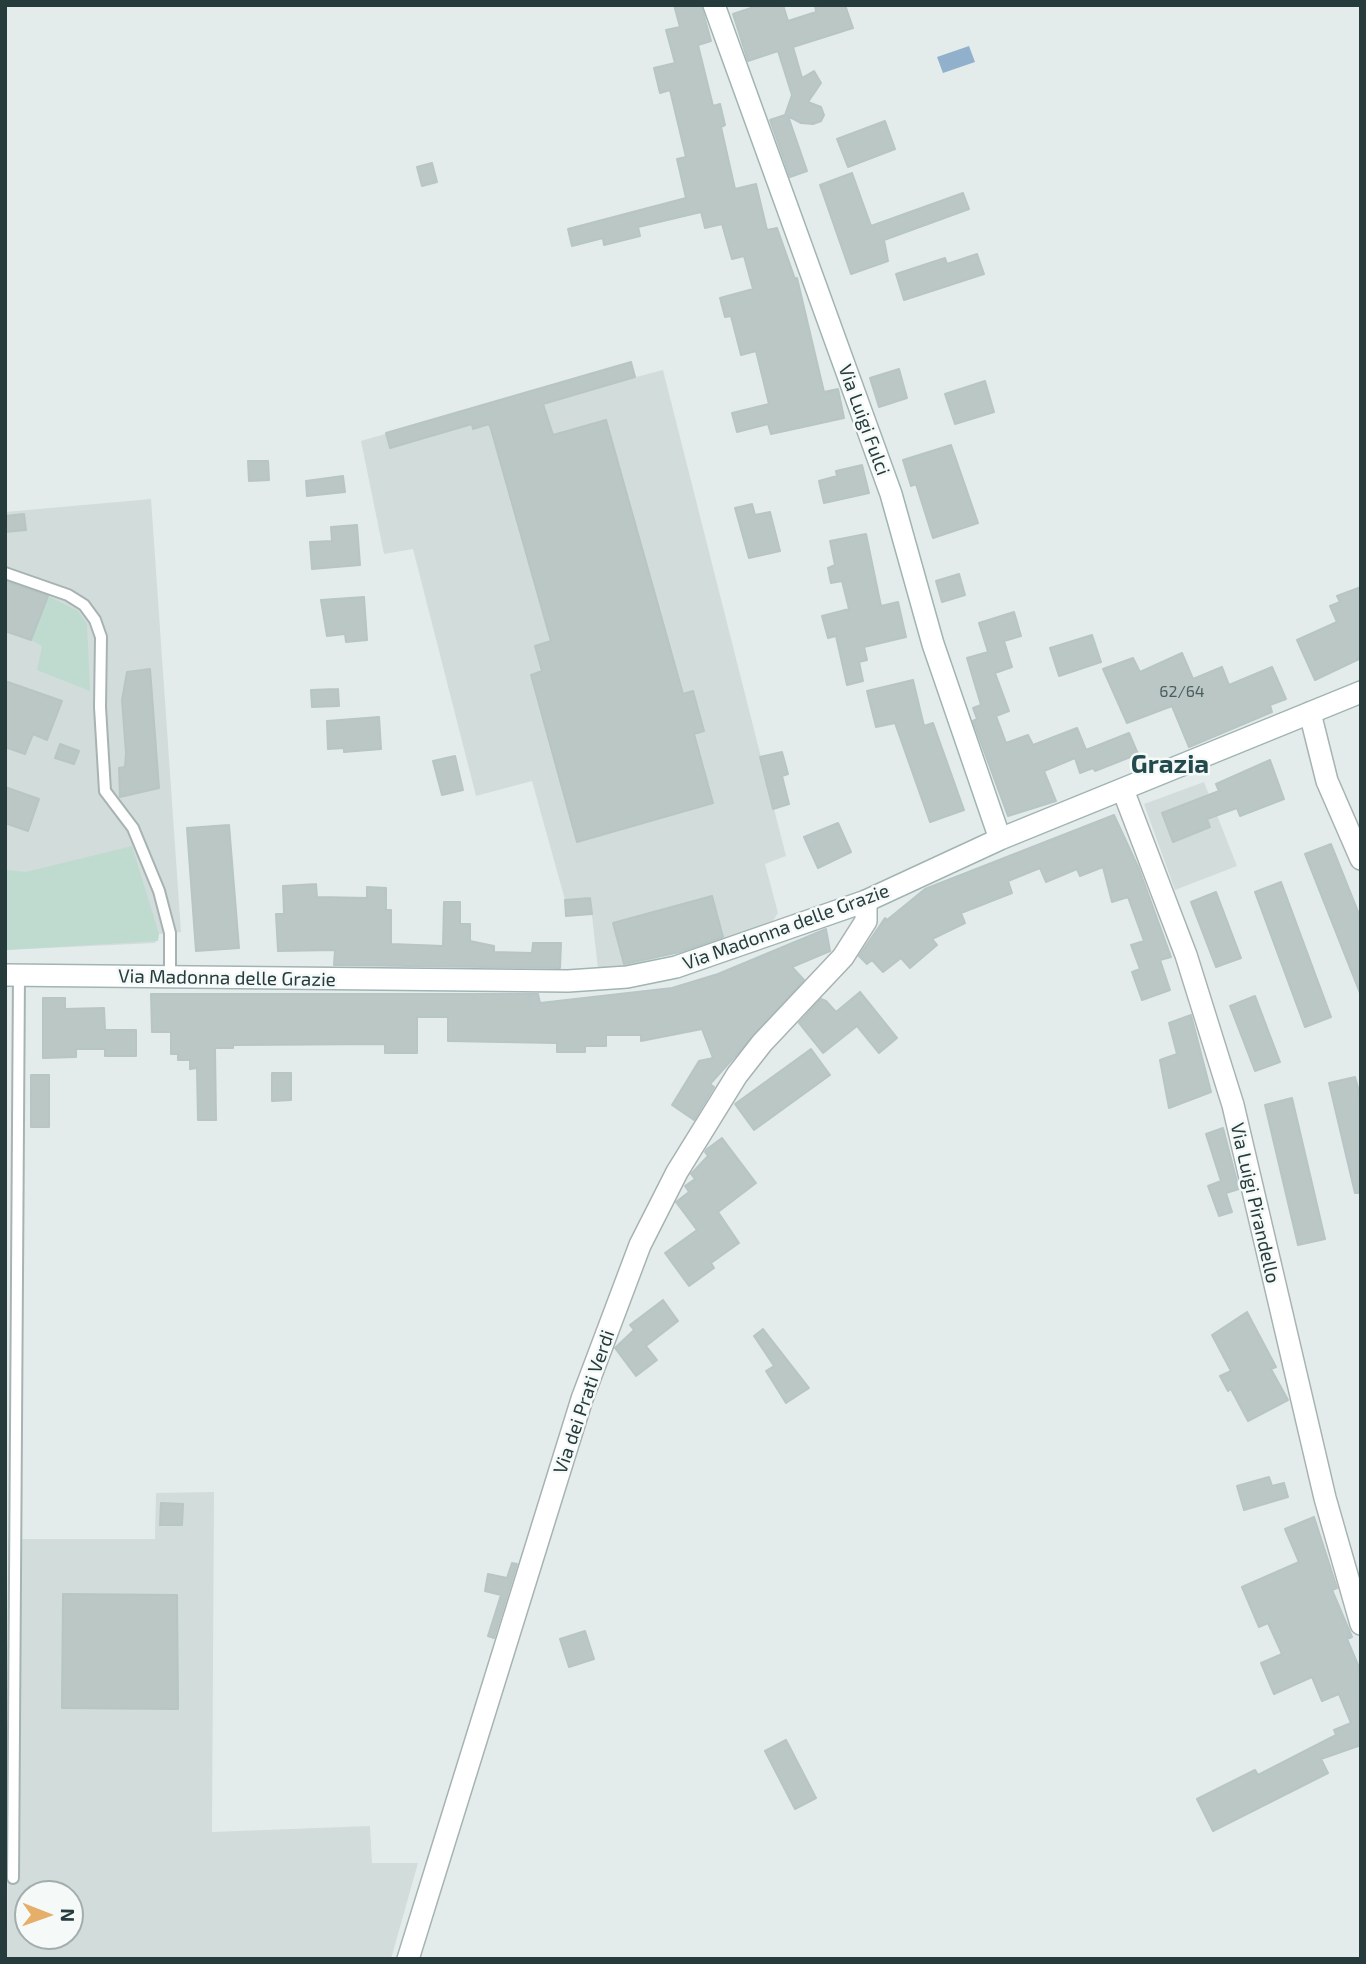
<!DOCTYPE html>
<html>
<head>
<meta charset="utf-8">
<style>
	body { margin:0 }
	#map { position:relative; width:1366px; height:1964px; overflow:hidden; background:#e4eceb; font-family:"Exo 2",sans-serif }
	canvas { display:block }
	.frame { position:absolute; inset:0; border:7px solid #253b3c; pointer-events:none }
	.north { position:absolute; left:14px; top:1880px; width:70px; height:70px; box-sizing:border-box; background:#f5f9f8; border:2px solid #a2adad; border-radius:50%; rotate:91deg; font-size:19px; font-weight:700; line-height:28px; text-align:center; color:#253b3c }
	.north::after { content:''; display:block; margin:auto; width:24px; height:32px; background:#e6af69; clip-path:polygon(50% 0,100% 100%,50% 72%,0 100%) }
</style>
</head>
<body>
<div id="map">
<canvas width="1366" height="1964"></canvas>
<div class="frame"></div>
<div class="north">N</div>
</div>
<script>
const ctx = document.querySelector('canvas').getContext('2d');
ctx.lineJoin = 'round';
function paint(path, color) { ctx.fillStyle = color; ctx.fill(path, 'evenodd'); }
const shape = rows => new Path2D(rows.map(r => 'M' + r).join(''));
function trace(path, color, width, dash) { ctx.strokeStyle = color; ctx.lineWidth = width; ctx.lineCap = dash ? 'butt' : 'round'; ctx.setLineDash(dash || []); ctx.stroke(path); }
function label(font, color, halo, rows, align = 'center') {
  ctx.font = font + ' "Exo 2",sans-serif'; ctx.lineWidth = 5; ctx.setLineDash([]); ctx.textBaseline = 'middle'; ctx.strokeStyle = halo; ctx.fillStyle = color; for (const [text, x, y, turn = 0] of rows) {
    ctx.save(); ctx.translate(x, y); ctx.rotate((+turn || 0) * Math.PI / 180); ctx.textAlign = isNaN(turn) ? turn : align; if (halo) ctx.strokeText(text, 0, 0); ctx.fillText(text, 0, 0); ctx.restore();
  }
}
paint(shape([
	[631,362,636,377,663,370,786,856,765,864,778,913,772,922,724,940,625,967,598,969,590,898,565,900,532,781,476,796,413,549,384,554,361,441],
	[151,499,181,932,159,934,155,943,5,950,5,512],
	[1204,782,1237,866,1175,890,1144,804],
	[214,1492,212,1832,370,1826,372,1863,418,1863,391,1959,7,1959,8,1539,155,1539,156,1493],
	[28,1894,70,1894,70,1936,28,1936]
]), '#d2dcdb');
paint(shape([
	[48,596,78,611,87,624,90,691,37,670,42,646,31,640],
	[132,846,159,934,158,941,5,950,5,870,26,872]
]), '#bfdbd0');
paint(shape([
	[969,46,975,62,943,73,937,57]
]), '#91b0cc');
const building = shape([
	[674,5,701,5,711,41,698,45,713,106,720,104,725,125,721,127,735,189,756,184,767,230,777,228,795,279,797,278,824,392,838,389,844,418,771,434,768,424,737,432,732,413,769,404,756,351,741,355,731,316,725,317,720,298,753,289,744,256,732,259,722,224,705,228,701,212,638,227,640,236,604,245,603,238,572,246,568,229,686,198,677,159,686,157,670,90,660,93,654,68,675,63,666,30,680,27,674,5],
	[760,5,783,5,788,21,816,12,815,5,845,5,853,28,793,47,802,78,814,71,821,83,808,102,821,107,824,115,821,121,813,124,801,123,788,116,807,171,790,177,770,120,785,115,792,95,778,51,748,61,733,14,760,5],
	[885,121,895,149,848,167,837,139,885,121],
	[432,163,437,182,422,186,417,167,432,163],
	[852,173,871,226,963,193,969,209,884,240,888,261,851,274,820,185,852,173],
	[977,254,984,274,904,300,896,274,945,258,947,264,977,254],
	[631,362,635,377,543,404,553,435,606,420,683,694,693,691,704,731,694,734,713,803,577,842,531,675,542,671,535,646,551,641,491,429,489,424,473,429,472,424,390,448,386,433,631,362],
	[899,369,907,398,879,407,870,378,899,369],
	[985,381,994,412,955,424,945,394,985,381],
	[951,445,978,523,933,538,916,484,911,486,903,460,951,445],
	[248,461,268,461,269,480,249,481,248,461],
	[862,465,869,493,824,503,819,481,837,476,836,471,862,465],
	[343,476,345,492,307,496,306,481,343,476],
	[752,504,755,515,770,512,780,551,749,558,735,508,752,504],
	[24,514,26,530,5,532,5,516,24,514],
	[357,525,360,565,312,569,310,542,332,541,331,527,357,525],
	[866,534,881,606,898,602,906,637,864,647,867,660,859,662,863,681,847,685,836,636,828,638,822,616,849,609,842,581,831,583,828,568,835,565,830,541,866,534],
	[959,574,965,595,942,602,936,581,959,574],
	[5,581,48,596,31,640,5,631,5,581],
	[1361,587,1361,658,1315,680,1297,640,1337,622,1330,606,1340,602,1337,596,1361,587],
	[364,597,367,640,346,642,345,634,327,636,321,600,364,597],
	[1014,612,1021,636,1004,641,1012,667,995,673,1009,711,996,716,1006,743,1028,735,1033,745,1077,728,1086,750,1129,733,1138,754,1095,771,1093,768,1080,773,1075,758,1044,771,1056,801,1008,816,973,721,977,719,973,708,981,705,967,658,988,652,979,623,1014,612],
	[1092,635,1101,662,1059,676,1050,648,1092,635],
	[1182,653,1193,679,1222,667,1229,685,1272,667,1286,699,1270,705,1272,712,1189,747,1172,706,1127,723,1103,669,1133,658,1140,672,1182,653],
	[150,669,159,788,120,797,119,768,125,767,126,753,122,700,127,672,150,669],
	[913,680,924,726,933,723,964,810,930,822,895,723,876,727,867,691,913,680],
	[5,681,62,701,47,740,33,734,25,754,5,747,5,681],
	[338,689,339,706,312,707,311,690,338,689],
	[379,717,381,749,344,752,344,748,328,749,327,721,379,717],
	[60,744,79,751,74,764,55,758,60,744],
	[782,752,788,774,782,776,789,804,773,809,760,757,782,752],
	[455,756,463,790,442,795,433,761,455,756],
	[1270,760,1284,799,1240,816,1237,808,1207,819,1210,827,1173,842,1162,813,1219,791,1216,784,1270,760],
	[5,787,39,799,28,831,5,823,5,787],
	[1114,815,1139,869,1171,957,1160,960,1170,990,1142,1000,1132,972,1140,969,1131,945,1144,941,1128,897,1112,902,1103,867,1080,876,1077,869,1046,882,1040,868,1008,881,1012,893,961,913,965,923,932,939,937,945,910,968,901,958,883,972,872,960,867,964,859,956,885,918,887,920,925,889,1114,815],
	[838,823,851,852,818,868,804,837,838,823],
	[229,825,239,948,196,951,187,828,229,825],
	[1331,844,1361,919,1360,993,1305,854,1331,844],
	[1281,882,1331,1017,1305,1027,1255,892,1281,882],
	[316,884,317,897,367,898,367,887,386,888,386,910,391,910,391,944,443,946,444,902,460,902,460,924,470,924,470,941,494,946,494,952,532,953,533,943,561,943,560,968,334,965,335,950,278,951,276,914,284,914,283,886,316,884],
	[1216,892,1241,958,1216,967,1191,902,1216,892],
	[712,896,723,937,680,952,624,964,613,923,712,896],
	[590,898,592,914,566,916,565,900,590,898],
	[826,929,830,951,792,967,804,980,710,1084,714,1087,694,1120,672,1105,699,1061,713,1058,702,1029,641,1041,641,1035,606,1035,606,1046,585,1046,585,1052,557,1052,557,1043,448,1041,448,1017,417,1017,417,1053,385,1053,385,1044,233,1045,233,1048,215,1048,216,1120,198,1120,197,1068,190,1069,190,1060,178,1060,178,1054,171,1054,171,1032,152,1032,151,994,538,994,540,1003,672,988,718,974,826,929],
	[860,992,897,1038,879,1053,857,1026,823,1053,799,1023,821,999,826,1001,836,1012,860,992],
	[1255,996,1280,1062,1255,1071,1230,1006,1255,996],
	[43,998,65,998,65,1009,104,1008,105,1030,136,1030,136,1056,105,1056,105,1049,76,1049,76,1057,43,1058,43,998],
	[1191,1015,1211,1092,1169,1108,1160,1060,1177,1054,1169,1023,1191,1015],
	[811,1049,830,1075,754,1130,735,1104,811,1049],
	[272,1073,291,1073,291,1100,272,1101,272,1073],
	[31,1075,49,1075,49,1127,31,1127,31,1075],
	[1355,1077,1361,1099,1361,1193,1355,1193,1329,1083,1355,1077],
	[1292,1098,1325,1239,1298,1245,1265,1105,1292,1098],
	[1223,1128,1239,1189,1226,1193,1232,1212,1219,1216,1208,1186,1221,1181,1206,1134,1223,1128],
	[722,1138,756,1183,718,1212,739,1243,711,1263,714,1268,689,1286,665,1253,697,1230,676,1202,689,1192,685,1186,695,1179,691,1174,708,1156,705,1152,707,1149,722,1138],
	[663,1300,678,1321,646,1346,657,1360,636,1376,615,1348,634,1330,630,1325,663,1300],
	[1247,1312,1276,1367,1271,1369,1288,1400,1248,1421,1231,1389,1228,1391,1220,1376,1231,1371,1212,1335,1247,1312],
	[763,1329,809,1388,786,1403,766,1371,774,1366,754,1336,763,1329],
	[1269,1477,1272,1486,1284,1483,1288,1497,1244,1510,1237,1486,1269,1477],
	[161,1503,183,1504,182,1525,160,1525,161,1503],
	[1314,1517,1337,1588,1332,1590,1352,1637,1347,1639,1361,1672,1361,1745,1321,1759,1328,1773,1213,1831,1197,1799,1255,1770,1258,1775,1336,1735,1334,1730,1351,1723,1339,1694,1322,1701,1312,1677,1274,1694,1261,1663,1282,1654,1268,1623,1259,1627,1242,1587,1299,1562,1285,1529,1314,1517],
	[512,1563,517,1564,494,1638,488,1636,501,1595,485,1591,488,1574,507,1578,512,1563],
	[63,1594,177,1595,178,1709,62,1708,63,1594],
	[585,1631,594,1659,569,1667,560,1639,585,1631],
	[786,1740,816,1798,795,1809,765,1751,786,1740]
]);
paint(building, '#bac7c5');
trace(building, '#b7c5c4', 2);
const lane = shape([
	[5,573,68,595,84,605,95,620,101,637,100,707,105,791,133,828,159,891,170,933,170,979],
	[13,1878,19,974]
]);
const street = shape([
	[1310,713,1327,781,1361,859],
	[1123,790,1186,955,1233,1105,1325,1498,1361,1624],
	[408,1959,582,1399,640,1245,677,1172,737,1075,762,1043,843,957,866,921,866,901]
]);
const secondary = shape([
	[714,5,891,494,933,644,1000,839],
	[5,975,568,981,627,977,676,967,866,901,1000,839,1361,692]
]);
trace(lane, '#a7b3b3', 14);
trace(street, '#a7b3b3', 24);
trace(secondary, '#a0b4b3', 24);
trace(lane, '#fff', 10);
trace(street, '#fff', 21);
trace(secondary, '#fff', 21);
label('16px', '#4a5e5e', null, [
	["62/64",1182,692]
]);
label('19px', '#253b3c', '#f5f9f8', [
	["Via Luigi Fulci",864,420,70],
	["Via Madonna delle Grazie",786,927,-20],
	["Via Madonna delle Grazie",227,978,1],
	["Via Luigi Pirandello",1255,1203,77],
	["Via dei Prati Verdi",584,1402,-71]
]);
label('bold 26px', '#234a4d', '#f5f9f8', [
	["Grazia",1170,764]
]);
</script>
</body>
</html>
